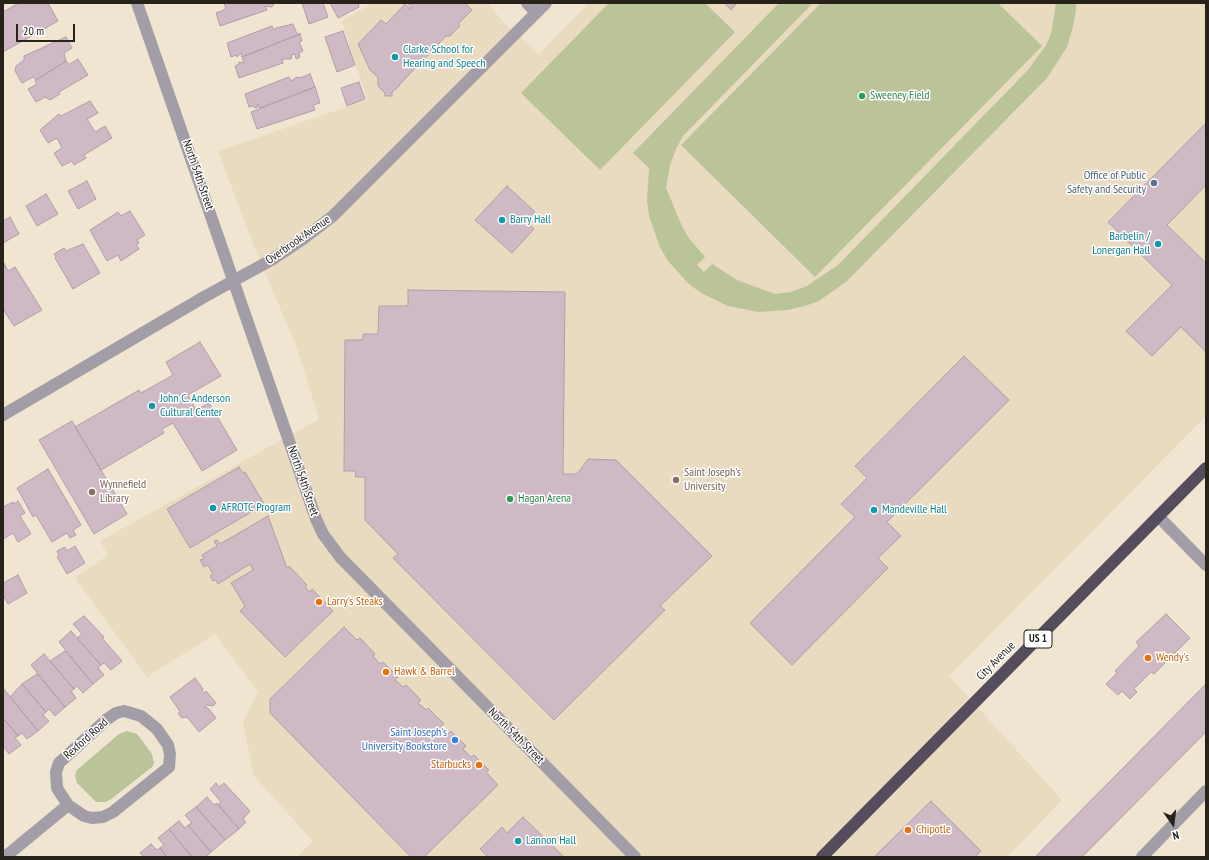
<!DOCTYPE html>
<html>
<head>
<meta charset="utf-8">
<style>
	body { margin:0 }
	#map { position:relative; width:1209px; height:860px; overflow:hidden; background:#efe5d0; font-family:"PT Sans Narrow",sans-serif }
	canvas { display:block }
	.frame { position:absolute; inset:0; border:4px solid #27231b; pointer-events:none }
	.north { position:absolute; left:1153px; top:804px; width:40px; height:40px; -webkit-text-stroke:3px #fff; paint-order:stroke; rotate:166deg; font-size:11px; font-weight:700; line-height:16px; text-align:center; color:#27231b }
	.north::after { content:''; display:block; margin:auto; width:14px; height:18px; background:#27231b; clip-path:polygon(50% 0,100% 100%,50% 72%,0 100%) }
	.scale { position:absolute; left:16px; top:24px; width:59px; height:18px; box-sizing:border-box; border:2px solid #27231b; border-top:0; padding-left:5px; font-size:12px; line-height:14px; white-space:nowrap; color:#27231b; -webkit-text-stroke:3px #fff; paint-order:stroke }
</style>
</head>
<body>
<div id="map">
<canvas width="1209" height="860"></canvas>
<div class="frame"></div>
<div class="north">N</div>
<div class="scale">20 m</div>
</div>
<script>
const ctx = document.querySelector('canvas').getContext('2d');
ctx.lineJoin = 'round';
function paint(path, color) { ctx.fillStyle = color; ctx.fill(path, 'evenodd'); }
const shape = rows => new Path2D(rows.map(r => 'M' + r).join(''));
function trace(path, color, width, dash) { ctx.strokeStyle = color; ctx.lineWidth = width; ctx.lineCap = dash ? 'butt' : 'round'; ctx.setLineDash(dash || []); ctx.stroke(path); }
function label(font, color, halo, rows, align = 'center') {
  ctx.font = font + ' "PT Sans Narrow",sans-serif'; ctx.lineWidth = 3; ctx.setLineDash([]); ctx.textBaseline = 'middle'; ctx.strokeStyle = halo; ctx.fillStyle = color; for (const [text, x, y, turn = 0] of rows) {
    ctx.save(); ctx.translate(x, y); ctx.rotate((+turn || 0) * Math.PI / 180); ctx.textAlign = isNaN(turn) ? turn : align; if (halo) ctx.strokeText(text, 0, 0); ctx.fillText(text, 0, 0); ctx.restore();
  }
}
paint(shape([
	[373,3,488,3,503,22,539,54,589,3,1206,3,1206,416,949,676,1062,800,1007,857,297,857,313,841,254,776,243,722,258,692,215,634,147,677,75,578,108,555,100,541,319,419,297,348,255,249,218,151,367,100,342,21]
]), '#e9dbbf');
paint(shape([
	[609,3,705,3,735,32,600,170,521,93],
	[779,3,813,3,683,136,676,149,670,165,666,188,682,226,688,237,705,257,697,265,704,272,712,264,737,280,775,294,791,292,807,286,838,265,1028,70,1046,45,1051,34,1056,3,1076,3,1076,10,1073,27,1067,47,1047,78,847,281,819,301,805,306,788,310,758,312,728,306,701,293,689,284,668,261,660,247,649,216,647,200,649,168,633,153],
	[821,3,998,3,1042,46,815,277,681,145],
	[127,731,137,734,152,754,154,763,152,767,110,800,105,802,96,802,77,783,75,776,77,770,119,734]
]), '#bbc399');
const building = shape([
	[19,3,48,3,58,21,3,52,3,12,19,3],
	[224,3,275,3,272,7,265,6,267,10,220,26,216,13,226,9,224,3],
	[302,3,323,3,328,17,309,24,302,3],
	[330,3,358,3,359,7,338,18,330,3],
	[407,3,465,3,472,10,459,23,459,27,450,36,446,36,400,84,399,86,392,92,392,96,385,96,385,93,378,86,378,77,370,70,358,44,381,20,386,24,405,4,410,9,411,7,407,3],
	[724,3,737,3,731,10,724,3],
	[293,24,297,34,300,34,242,57,241,53,237,57,236,55,231,57,227,43,272,26,274,30,276,28,293,24],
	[343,31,355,65,337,72,325,37,343,31],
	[300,34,302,41,299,42,303,51,299,53,300,57,296,59,295,54,292,55,291,59,282,59,283,63,239,78,235,66,239,64,239,62,244,63,242,57,300,34],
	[66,37,72,48,64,53,66,61,36,80,33,77,22,83,15,71,16,66,24,60,24,56,66,37],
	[78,59,88,75,59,92,60,94,50,100,45,97,36,102,28,89,37,84,35,81,36,80,66,61,68,64,70,64,78,59],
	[310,74,315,87,260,108,258,104,257,105,258,107,255,108,254,106,249,107,245,94,289,77,291,81,297,77,300,78,310,74],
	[359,82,365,99,347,106,341,88,359,82],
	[315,87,320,103,313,105,315,110,257,129,251,112,315,87],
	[90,101,98,113,87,119,95,132,105,126,112,138,84,155,86,158,74,165,72,161,62,166,54,153,62,148,57,138,48,143,40,130,59,114,61,116,90,101],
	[1206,123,1206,185,1167,225,1206,263,1206,352,1181,327,1152,356,1126,331,1172,285,1108,222,1206,123],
	[87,181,96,199,78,209,68,191,87,181],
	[507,186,535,212,526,221,534,229,512,253,475,220,507,186],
	[46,194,58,214,37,226,26,206,46,194],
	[130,211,145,235,137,240,139,243,136,244,139,249,121,261,118,255,107,261,90,230,118,212,121,216,130,211],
	[10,217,19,234,3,243,3,221,10,217],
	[83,244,100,273,73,289,55,258,56,257,54,254,64,248,66,251,83,244],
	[4,263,8,271,15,267,42,310,14,326,3,309,4,263],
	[408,290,565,292,563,474,577,474,588,459,616,460,712,556,660,606,665,610,554,720,393,558,398,554,365,520,365,477,355,477,356,471,344,471,345,340,363,340,363,334,378,334,379,306,408,306,408,290],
	[200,342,221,376,188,395,196,410,209,403,237,450,202,471,173,423,162,429,164,433,101,470,75,427,139,390,141,393,173,375,166,362,200,342],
	[964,356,1009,400,887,522,901,536,878,558,888,568,792,665,750,623,855,517,841,504,867,478,855,466,964,356],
	[72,421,127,514,94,534,39,440,72,421],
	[239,467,243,473,245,472,266,507,262,510,260,507,190,548,167,509,239,467],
	[48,469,81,525,73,530,76,535,70,538,67,533,52,542,36,515,33,517,17,488,48,469],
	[18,501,25,513,20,516,31,534,18,542,13,533,3,539,3,507,13,502,14,504,18,501],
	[268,516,287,568,289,566,307,585,305,587,310,592,312,589,333,611,285,657,240,611,245,606,231,583,253,570,250,564,218,584,216,580,213,581,210,576,213,574,208,565,204,567,200,560,204,559,202,555,217,546,214,541,217,540,220,544,268,516],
	[75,546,85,563,67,574,57,557,59,555,57,551,65,547,67,551,75,546],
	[18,575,27,593,8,604,3,595,3,583,18,575],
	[1166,614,1190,638,1154,674,1151,672,1134,689,1137,692,1130,699,1122,691,1118,695,1106,684,1117,673,1115,671,1139,646,1136,642,1166,614],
	[84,616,104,637,102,638,122,661,111,670,104,663,101,665,77,638,82,634,73,624,84,616],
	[344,627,357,640,360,638,375,654,373,656,380,664,383,662,398,677,395,680,403,687,406,685,421,700,418,703,426,710,428,708,444,724,441,726,448,734,451,731,466,746,463,749,471,757,474,755,489,770,486,772,498,785,424,857,411,857,270,713,270,699,344,627],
	[71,631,101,665,98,668,104,675,93,684,59,642,71,631],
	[65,651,93,684,83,693,77,686,74,689,50,661,65,651],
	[44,654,74,689,71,691,76,698,65,707,31,665,44,654],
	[37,674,65,707,55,716,49,709,46,712,22,684,37,674],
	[195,678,203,689,202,691,204,693,206,691,216,703,213,706,207,705,204,707,208,708,216,718,199,732,188,718,185,717,182,718,178,713,180,712,177,707,170,697,195,678],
	[22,684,46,712,43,715,49,721,38,731,10,697,22,684],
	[1206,684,1206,732,1082,857,1035,857,1206,684],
	[3,688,38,731,27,739,22,733,18,736,3,718,3,688],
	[3,718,18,736,15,738,21,745,9,754,3,746,3,718],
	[216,783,219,787,224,783,250,811,243,819,246,822,239,829,218,805,221,802,210,789,216,783],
	[207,797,214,805,217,803,239,829,225,840,196,807,207,797],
	[931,801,981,851,975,857,874,857,931,801],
	[196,807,225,840,211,852,188,825,192,823,185,815,196,807],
	[523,817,564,857,488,857,480,849,502,827,507,833,523,817],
	[179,821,185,828,188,825,211,852,206,857,192,857,169,829,179,821],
	[169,829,192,857,167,857,160,848,164,845,158,838,169,829],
	[151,844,157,850,160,848,167,857,144,857,140,853,151,844]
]);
paint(building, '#ceb9c5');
trace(building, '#b29da9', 1);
trace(shape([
	[137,3,316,519,323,534,340,557,635,857],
	[527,3,536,13],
	[3,415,204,297,273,259,303,239,333,216,546,3],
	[1158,516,1206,565],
	[124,711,141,716,157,729,168,745,170,754,169,767,113,812,103,817,92,818,84,816,68,805,57,788,56,772,59,763,106,720,116,713,124,711],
	[5,857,68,805],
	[1142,857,1206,791]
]), '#a29da6', 12);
trace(shape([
	[822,857,1206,468]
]), '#554c5e', 12);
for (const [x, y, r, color] of [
	[395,57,4,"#0f9aa8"],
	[862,96,4,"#2e9e5b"],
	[1154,183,4,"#5c6f8a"],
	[502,220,4,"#0f9aa8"],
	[1158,244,4,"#0f9aa8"],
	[152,406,4,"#0f9aa8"],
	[676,480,4,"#8d6e63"],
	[92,492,4,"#8d6e63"],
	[510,499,4,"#2e9e5b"],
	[213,508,4,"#0f9aa8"],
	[874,510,4,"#0f9aa8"],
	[319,602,4,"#e8710a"],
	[1148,658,4,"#e8710a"],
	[386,672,4,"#e8710a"],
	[455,740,4,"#3f7fe0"],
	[479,765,4,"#e8710a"],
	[908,830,4,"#e8710a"],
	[518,841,4,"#0f9aa8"]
]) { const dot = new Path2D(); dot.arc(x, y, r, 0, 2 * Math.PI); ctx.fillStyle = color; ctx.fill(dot); trace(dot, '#fff', 1.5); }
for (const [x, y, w] of [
	[1038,639,28]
]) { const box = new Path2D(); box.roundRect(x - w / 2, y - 9, w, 18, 3); ctx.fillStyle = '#fff'; ctx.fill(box); trace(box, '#27231b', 1); }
label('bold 11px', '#27231b', null, [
	["US 1",1038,639]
]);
label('12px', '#0d838f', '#fff', [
	["Clarke School for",403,50],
	["Hearing and Speech",403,64],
	["Barry Hall",510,220],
	["Barbelin /",1150,237,"right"],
	["Lonergan Hall",1150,251,"right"],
	["John C. Anderson",160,399],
	["Cultural Center",160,413],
	["AFROTC Program",221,508],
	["Mandeville Hall",882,510],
	["Lannon Hall",526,841]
], 'left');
label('12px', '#27864d', '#fff', [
	["Sweeney Field",870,96],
	["Hagan Arena",518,499]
], 'left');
label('12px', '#27231b', '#fff', [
	["North 54th Street",198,175,71],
	["Overbrook Avenue",298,240,-35],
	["North 54th Street",303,481,71],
	["City Avenue",996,661,-45],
	["North 54th Street",516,736,45],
	["Rexford Road",86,739,-42]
]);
label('12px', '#4e5e75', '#fff', [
	["Office of Public",1146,176],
	["Safety and Security",1146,190]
], 'right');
label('12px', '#785e54', '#fff', [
	["Saint Joseph's",684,473],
	["University",684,487],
	["Wynnefield",100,485],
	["Library",100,499]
], 'left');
label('12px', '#c56008', '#fff', [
	["Larry's Steaks",327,602],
	["Wendy's",1156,658],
	["Hawk & Barrel",394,672],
	["Starbucks",471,765,"right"],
	["Chipotle",916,830]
], 'left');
label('12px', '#366cbe', '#fff', [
	["Saint Joseph's",447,733],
	["University Bookstore",447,747]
], 'right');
</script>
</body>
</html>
